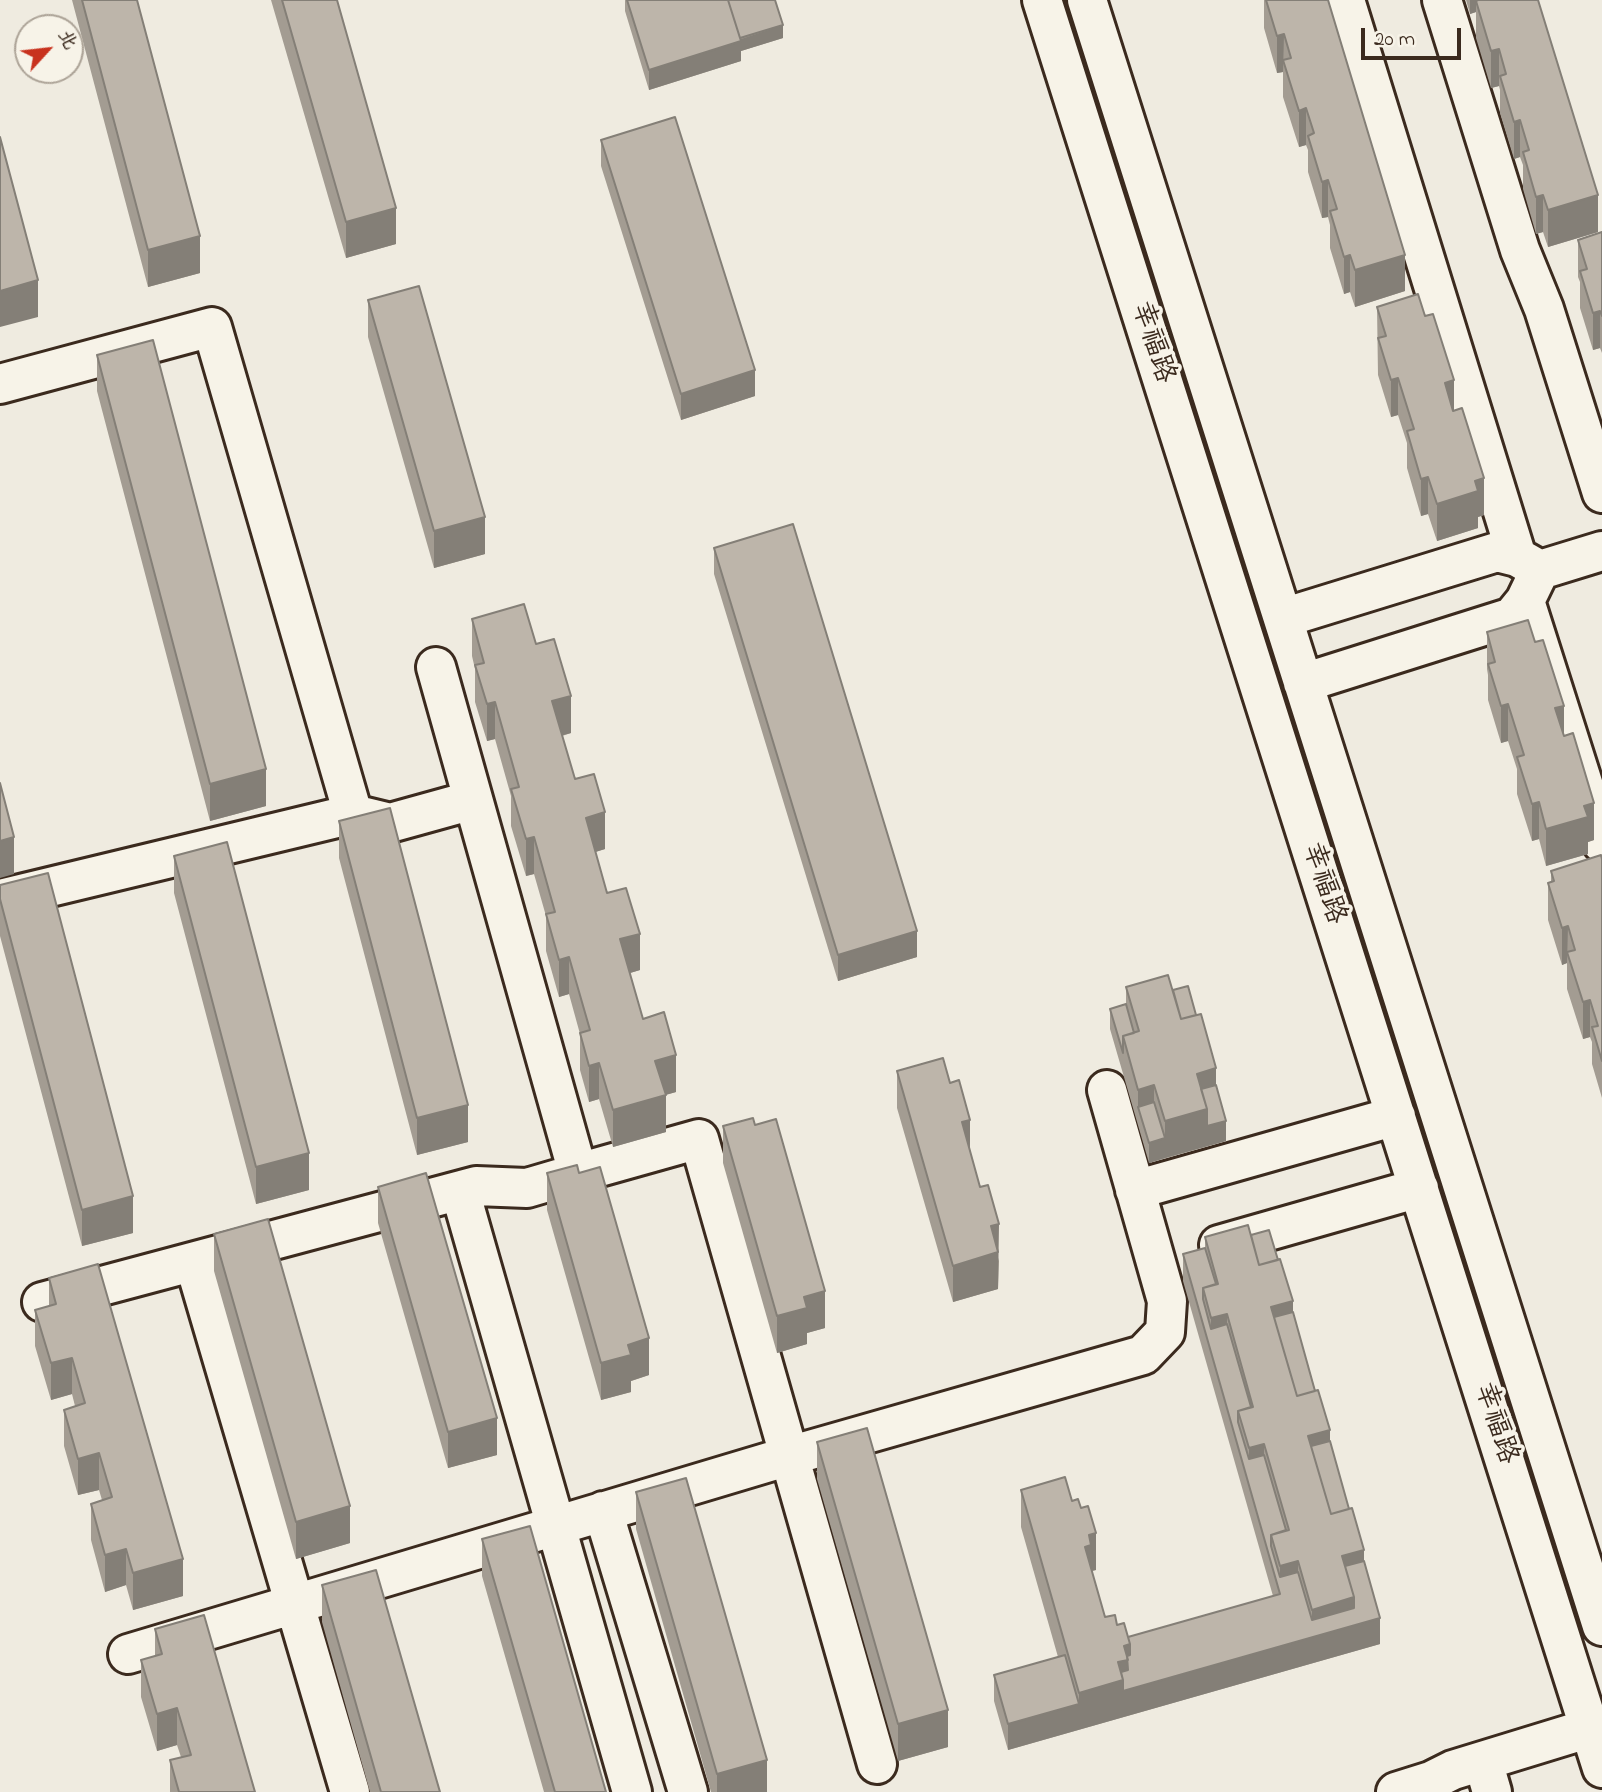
<!DOCTYPE html>
<html>
<head>
<meta charset="utf-8">
<style>
	body { margin:0 }
	#map { position:relative; width:1602px; height:1792px; overflow:hidden; background:#efebe0; font-family:"Indie Flower","LXGW WenKai TC",sans-serif }
	canvas { display:block }
	.north { position:absolute; left:14px; top:14px; width:70px; height:70px; box-sizing:border-box; background:#f7f3e8; border:2px solid #aca397; border-radius:50%; rotate:63deg; font-size:19px; font-weight:700; line-height:28px; text-align:center; color:#3b2a1e }
	.north::after { content:''; display:block; margin:auto; width:24px; height:32px; background:#c8321e; clip-path:polygon(50% 0,100% 100%,50% 72%,0 100%) }
	.scale { position:absolute; left:1361px; top:28px; width:100px; height:32px; box-sizing:border-box; border:4px solid #3b2a1e; border-top:0; padding-left:9px; font-size:21px; line-height:24px; white-space:nowrap; color:#3b2a1e; -webkit-text-stroke:5px #f7f3e8; paint-order:stroke }
</style>
</head>
<body>
<div id="map">
<canvas width="1602" height="1792"></canvas>
<div class="north">北</div>
<div class="scale">20 m</div>
</div>
<script>
const ctx = document.querySelector('canvas').getContext('2d');
ctx.lineJoin = 'round';
const shape = rows => new Path2D(rows.map(r => 'M' + r).join(''));
function trace(path, color, width, dash) { ctx.strokeStyle = color; ctx.lineWidth = width; ctx.lineCap = dash ? 'butt' : 'round'; ctx.setLineDash(dash || []); ctx.stroke(path); }
function paint(path, color) { ctx.fillStyle = color; ctx.fill(path, 'evenodd'); }
function label(font, color, halo, rows, align = 'center') {
  ctx.font = font + ' "Indie Flower","LXGW WenKai TC",sans-serif'; ctx.lineWidth = 7; ctx.setLineDash([]); ctx.textBaseline = 'middle'; ctx.strokeStyle = halo; ctx.fillStyle = color; for (const [text, x, y, turn = 0] of rows) {
    ctx.save(); ctx.translate(x, y); ctx.rotate((+turn || 0) * Math.PI / 180); ctx.textAlign = isNaN(turn) ? turn : align; if (halo) ctx.strokeText(text, 0, 0); ctx.fillText(text, 0, 0); ctx.restore();
  }
}
const minor = shape([
	[1042,0,1602,1768],
	[1087,0,1602,1626],
	[1345,0,1517,557],
	[1442,0,1520,250,1544,309,1602,493],
	[0,384,212,327,353,814],
	[1540,570,1602,551],
	[1525,601,1602,843],
	[1283,618,1497,552,1517,557,1540,570,1525,601,1512,617,1303,683],
	[0,899,353,814,390,823,473,800],
	[578,1173,699,1139,877,1764],
	[1135,1190,1396,1116],
	[460,1191,632,1792],
	[1219,1245,1419,1188],
	[194,1262,350,1792],
	[42,1302,476,1186,527,1188,578,1173,436,667],
	[603,1511,688,1792],
	[128,1654,789,1456,1143,1355,1165,1332,1167,1301,1107,1090],
	[1483,1761,1492,1792],
	[1396,1792,1431,1781,1453,1770,1590,1728]
]);
trace(minor, '#3b2a1e', 44);
trace(minor, '#f7f3e8', 38);
paint(shape([
	[72,0,137,0,200,273,148,287],
	[271,0,337,0,396,244,346,258],
	[625,0,775,0,783,38,741,51,741,61,649,90,625,11],
	[1264,0,1328,0,1405,291,1355,307,1350,292,1344,294,1330,248,1330,225,1328,217,1322,218,1308,172,1308,150,1306,145,1299,147,1283,97,1283,72,1277,73,1264,28],
	[1466,0,1538,0,1598,232,1548,247,1543,232,1536,234,1523,189,1523,165,1520,157,1514,159,1500,113,1500,90,1499,86,1491,88,1476,38,1476,12,1470,14],
	[601,140,755,396,681,420,601,166],
	[1602,232,1602,353,1600,348,1593,350,1580,308,1580,282,1578,277,1578,240],
	[368,300,485,554,434,568,368,337],
	[1377,307,1454,411,1484,515,1478,517,1478,528,1437,541,1428,514,1421,516,1407,468,1407,443,1398,415,1391,417,1378,375],
	[97,355,266,806,210,821,97,391],
	[714,548,917,957,838,981,714,574],
	[472,619,536,644,571,733,562,736,575,779,605,849,595,852,607,893,640,970,630,973,643,1019,676,1092,665,1095,666,1132,613,1147,599,1099,589,1102,580,1070,580,1034,569,994,559,997,546,951,546,916,534,874,526,876,511,826,511,796,495,739,487,741,475,702,475,669,472,656],
	[1487,632,1564,736,1594,840,1588,842,1588,854,1546,866,1539,839,1532,841,1517,794,1517,769,1508,741,1501,743,1488,700,1488,675,1487,669],
	[339,821,468,1142,417,1155,339,858],
	[174,856,309,1190,256,1204,174,893],
	[1602,859,1602,1098,1592,1064,1592,1042,1590,1037,1583,1039,1567,989,1567,963,1562,965,1548,920,1548,883,1551,882,1551,871],
	[0,885,133,1233,82,1246,0,936],
	[1126,987,1173,990,1216,1085,1226,1141,1149,1163,1110,1029,1110,1009,1126,1004],
	[897,1071,950,1083,999,1261,998,1289,953,1302,897,1108],
	[723,1126,825,1328,807,1333,807,1344,777,1353,723,1163],
	[547,1173,649,1375,631,1381,631,1392,601,1400,547,1210],
	[378,1187,497,1455,448,1468,378,1223],
	[214,1234,350,1543,296,1559,214,1271],
	[1251,1235,1293,1312,1364,1561,1380,1644,1008,1750,994,1701,994,1675,1058,1657,1021,1527,1021,1490,1072,1501,1096,1570,1092,1571,1105,1617,1117,1625,1128,1637,1273,1596,1183,1281,1183,1254,1205,1248,1205,1237],
	[49,1278,183,1596,133,1610,126,1585,105,1592,91,1540,91,1504,102,1500,99,1490,78,1495,64,1446,64,1410,75,1406,72,1394,51,1400,35,1346,35,1310,49,1306],
	[817,1442,948,1747,898,1761,817,1479],
	[636,1492,767,1792,711,1792,636,1529],
	[482,1539,606,1792,544,1792,482,1576],
	[322,1585,440,1792,370,1792,322,1622],
	[155,1629,255,1792,170,1792,170,1760,181,1757,177,1745,157,1751,141,1697,141,1660,155,1656]
]), '#a39c92');
paint(shape([
	[1470,0,1476,0,1476,12,1470,14],
	[783,25,783,38,741,51,741,61,649,90,649,70],
	[1284,34,1283,72,1277,73,1277,36],
	[1499,49,1499,86,1491,88,1491,51],
	[1306,108,1306,145,1299,147,1299,111],
	[1520,120,1520,157,1514,159,1514,122],
	[1328,180,1328,217,1322,218,1322,182],
	[1543,195,1543,232,1536,234,1536,197],
	[1598,195,1598,232,1548,247,1548,210],
	[396,208,396,244,346,258,346,222],
	[200,236,200,273,148,287,148,250],
	[1350,255,1350,292,1344,294,1344,257],
	[1405,255,1405,291,1355,307,1355,270],
	[38,280,38,317,0,327,0,291],
	[1600,311,1600,348,1593,350,1593,313],
	[755,370,755,396,681,420,681,394],
	[1398,378,1398,415,1391,417,1391,380],
	[1454,380,1454,417,1445,383],
	[1428,477,1428,514,1421,516,1421,479],
	[1484,478,1484,515,1478,517,1478,528,1437,541,1437,504,1475,481],
	[485,517,485,554,434,568,434,531],
	[571,696,571,733,552,738,552,701],
	[495,702,495,739,487,741,487,704],
	[1508,704,1508,741,1501,743,1501,706],
	[1564,706,1564,743,1555,708],
	[266,769,266,806,210,821,210,784],
	[1539,802,1539,839,1532,841,1532,804],
	[1594,803,1594,840,1588,842,1588,854,1546,866,1546,829,1584,806],
	[605,812,605,849,586,855,586,818],
	[14,837,14,874,0,878,0,841],
	[534,837,534,874,526,876,526,839],
	[1568,926,1567,963,1562,965,1562,928],
	[917,931,917,957,838,981,838,955],
	[640,934,640,970,620,976,620,939],
	[569,957,569,994,559,997,559,960],
	[1590,1000,1590,1037,1583,1039,1583,1002],
	[676,1055,676,1092,655,1098,655,1061],
	[599,1063,599,1099,589,1102,589,1066],
	[1216,1068,1216,1105,1197,1091,1197,1074],
	[1154,1085,1154,1122,1138,1107,1138,1090],
	[666,1095,666,1132,613,1147,613,1110],
	[468,1105,468,1142,417,1155,417,1118],
	[1207,1109,1226,1121,1226,1141,1165,1158,1165,1121],
	[970,1120,970,1156,962,1122],
	[1165,1138,1165,1158,1149,1163,1149,1143],
	[309,1153,309,1190,256,1204,256,1167],
	[133,1196,133,1233,82,1246,82,1210],
	[999,1224,998,1289,953,1302,953,1266,991,1226],
	[825,1291,825,1328,807,1333,807,1344,777,1353,777,1316,804,1297],
	[1293,1301,1293,1338,1271,1318,1271,1307],
	[1227,1314,1227,1350,1211,1355,1211,1318],
	[649,1338,649,1375,631,1381,631,1392,601,1400,601,1363,628,1345],
	[72,1358,72,1394,51,1400,51,1363],
	[497,1418,497,1455,448,1468,448,1432],
	[1330,1430,1330,1467,1315,1471,1308,1436],
	[1264,1444,1264,1481,1249,1485,1249,1448],
	[99,1453,99,1490,78,1495,78,1459],
	[350,1506,350,1543,296,1559,296,1522],
	[1096,1533,1096,1570,1091,1571,1085,1547,1089,1535],
	[126,1549,126,1585,105,1592,105,1555],
	[1364,1550,1364,1587,1349,1591,1342,1556],
	[183,1559,183,1596,133,1610,133,1573],
	[1298,1561,1298,1598,1280,1603,1280,1566],
	[1354,1597,1380,1618,1380,1644,1008,1750,1008,1724,1079,1704,1079,1693,1118,1662,1124,1646,1130,1644,1312,1638,1312,1610],
	[177,1708,177,1745,157,1751,157,1714],
	[948,1710,948,1747,898,1761,898,1724],
	[767,1760,767,1792,717,1792,717,1774]
]), '#847f77');
const building = shape([
	[82,0,137,0,200,236,148,250,82,0],
	[282,0,337,0,396,208,346,222,282,0],
	[627,0,728,0,741,41,649,70,627,0],
	[728,0,775,0,783,25,740,38,728,0],
	[1266,0,1328,0,1405,255,1355,270,1350,255,1344,257,1330,211,1337,209,1328,180,1322,182,1308,136,1314,133,1306,108,1299,111,1283,60,1291,58,1284,34,1277,36,1266,0],
	[1478,0,1538,0,1598,195,1548,210,1543,195,1536,197,1523,152,1529,150,1520,120,1514,122,1500,76,1506,74,1499,49,1491,51,1476,1,1478,0],
	[675,117,755,370,681,394,601,140,675,117],
	[0,137,38,280,0,291,0,137],
	[1602,232,1602,316,1600,311,1593,313,1580,271,1587,269,1578,240,1602,232],
	[419,286,485,517,434,531,368,300,419,286],
	[1418,294,1425,316,1433,314,1454,380,1445,383,1453,411,1462,408,1484,478,1475,481,1478,491,1437,504,1428,477,1421,479,1407,431,1414,429,1398,378,1391,380,1378,338,1386,336,1377,307,1418,294],
	[153,340,266,769,210,784,97,355,153,340],
	[793,524,917,931,838,955,714,548,793,524],
	[524,604,536,644,554,639,571,696,552,701,575,779,594,774,605,812,586,818,607,893,626,888,640,934,620,939,643,1019,664,1012,676,1055,655,1061,666,1095,613,1110,599,1063,589,1066,580,1033,590,1030,569,957,559,960,546,914,555,912,534,837,526,839,511,789,519,787,495,702,487,704,475,665,484,663,472,619,524,604],
	[1528,620,1535,642,1543,640,1564,706,1555,708,1564,736,1573,733,1594,803,1584,806,1588,817,1546,829,1539,802,1532,804,1517,757,1524,755,1508,704,1501,706,1488,664,1495,662,1487,632,1528,620],
	[0,783,14,837,0,841,0,783],
	[390,808,468,1105,417,1118,339,821,390,808],
	[227,842,309,1153,256,1167,174,856,227,842],
	[1601,855,1602,859,1602,1061,1592,1027,1598,1026,1590,1000,1583,1002,1567,952,1575,950,1568,926,1562,928,1548,883,1554,881,1551,871,1601,855],
	[48,873,133,1196,82,1210,0,899,0,885,48,873],
	[1168,975,1181,1019,1201,1014,1216,1068,1197,1074,1207,1109,1165,1121,1154,1085,1138,1090,1123,1036,1139,1031,1126,987,1168,975],
	[1188,986,1196,1015,1181,1019,1173,990,1188,986],
	[1126,1004,1134,1033,1123,1036,1123,1053,1110,1009,1126,1004],
	[943,1058,950,1083,959,1080,970,1120,962,1122,980,1187,988,1185,999,1224,991,1226,998,1252,953,1266,897,1071,943,1058],
	[1216,1085,1226,1121,1207,1126,1207,1109,1201,1089,1216,1085],
	[1154,1102,1165,1138,1149,1143,1138,1107,1154,1102],
	[753,1118,755,1125,776,1119,825,1291,804,1297,807,1308,777,1316,723,1126,753,1118],
	[577,1165,579,1173,600,1167,649,1338,628,1345,631,1355,601,1363,547,1173,577,1165],
	[426,1173,497,1418,448,1432,378,1187,426,1173],
	[268,1219,350,1506,296,1522,214,1234,268,1219],
	[1248,1225,1259,1265,1280,1259,1293,1301,1271,1307,1297,1396,1318,1390,1330,1430,1308,1436,1331,1514,1352,1508,1364,1550,1342,1556,1354,1597,1312,1610,1298,1561,1280,1566,1271,1535,1289,1530,1264,1444,1249,1448,1238,1411,1253,1407,1227,1314,1211,1318,1203,1288,1218,1284,1205,1237,1248,1225],
	[1269,1230,1278,1260,1259,1265,1251,1235,1269,1230],
	[1205,1248,1216,1284,1203,1288,1203,1299,1211,1329,1227,1324,1251,1407,1238,1411,1238,1422,1249,1459,1264,1455,1286,1530,1271,1535,1271,1546,1280,1577,1298,1572,1312,1620,1354,1608,1354,1597,1345,1566,1364,1561,1380,1618,1123,1691,1123,1680,1121,1672,1128,1670,1127,1656,1130,1655,1130,1644,1128,1637,1280,1594,1183,1254,1205,1248],
	[98,1264,183,1559,133,1573,126,1549,105,1555,91,1504,112,1497,99,1453,78,1459,64,1410,85,1403,72,1358,51,1363,35,1310,56,1304,49,1278,98,1264],
	[1293,1312,1315,1391,1297,1396,1274,1317,1293,1312],
	[867,1428,948,1710,898,1724,817,1442,867,1428],
	[1330,1441,1349,1509,1331,1514,1311,1446,1330,1441],
	[1065,1477,1072,1501,1078,1499,1081,1508,1088,1506,1096,1533,1089,1535,1091,1545,1085,1547,1105,1617,1115,1615,1117,1625,1124,1623,1130,1644,1124,1646,1128,1660,1118,1662,1123,1680,1079,1693,1021,1490,1065,1477],
	[686,1478,767,1760,717,1774,636,1492,686,1478],
	[530,1526,606,1792,555,1792,482,1539,530,1526],
	[376,1570,440,1792,381,1792,322,1585,376,1570],
	[204,1615,255,1792,179,1792,170,1760,191,1755,177,1708,157,1714,141,1660,162,1654,155,1629,204,1615],
	[1065,1655,1079,1704,1008,1724,994,1675,1065,1655]
]);
paint(building, '#bdb5aa');
trace(building, '#847f77', 2);
label('28px', '#3b2a1e', '#f7f3e8', [
	["幸福路",1151,343,72],
	["幸福路",1322,884,72],
	["幸福路",1494,1424,72]
]);
</script>
</body>
</html>
